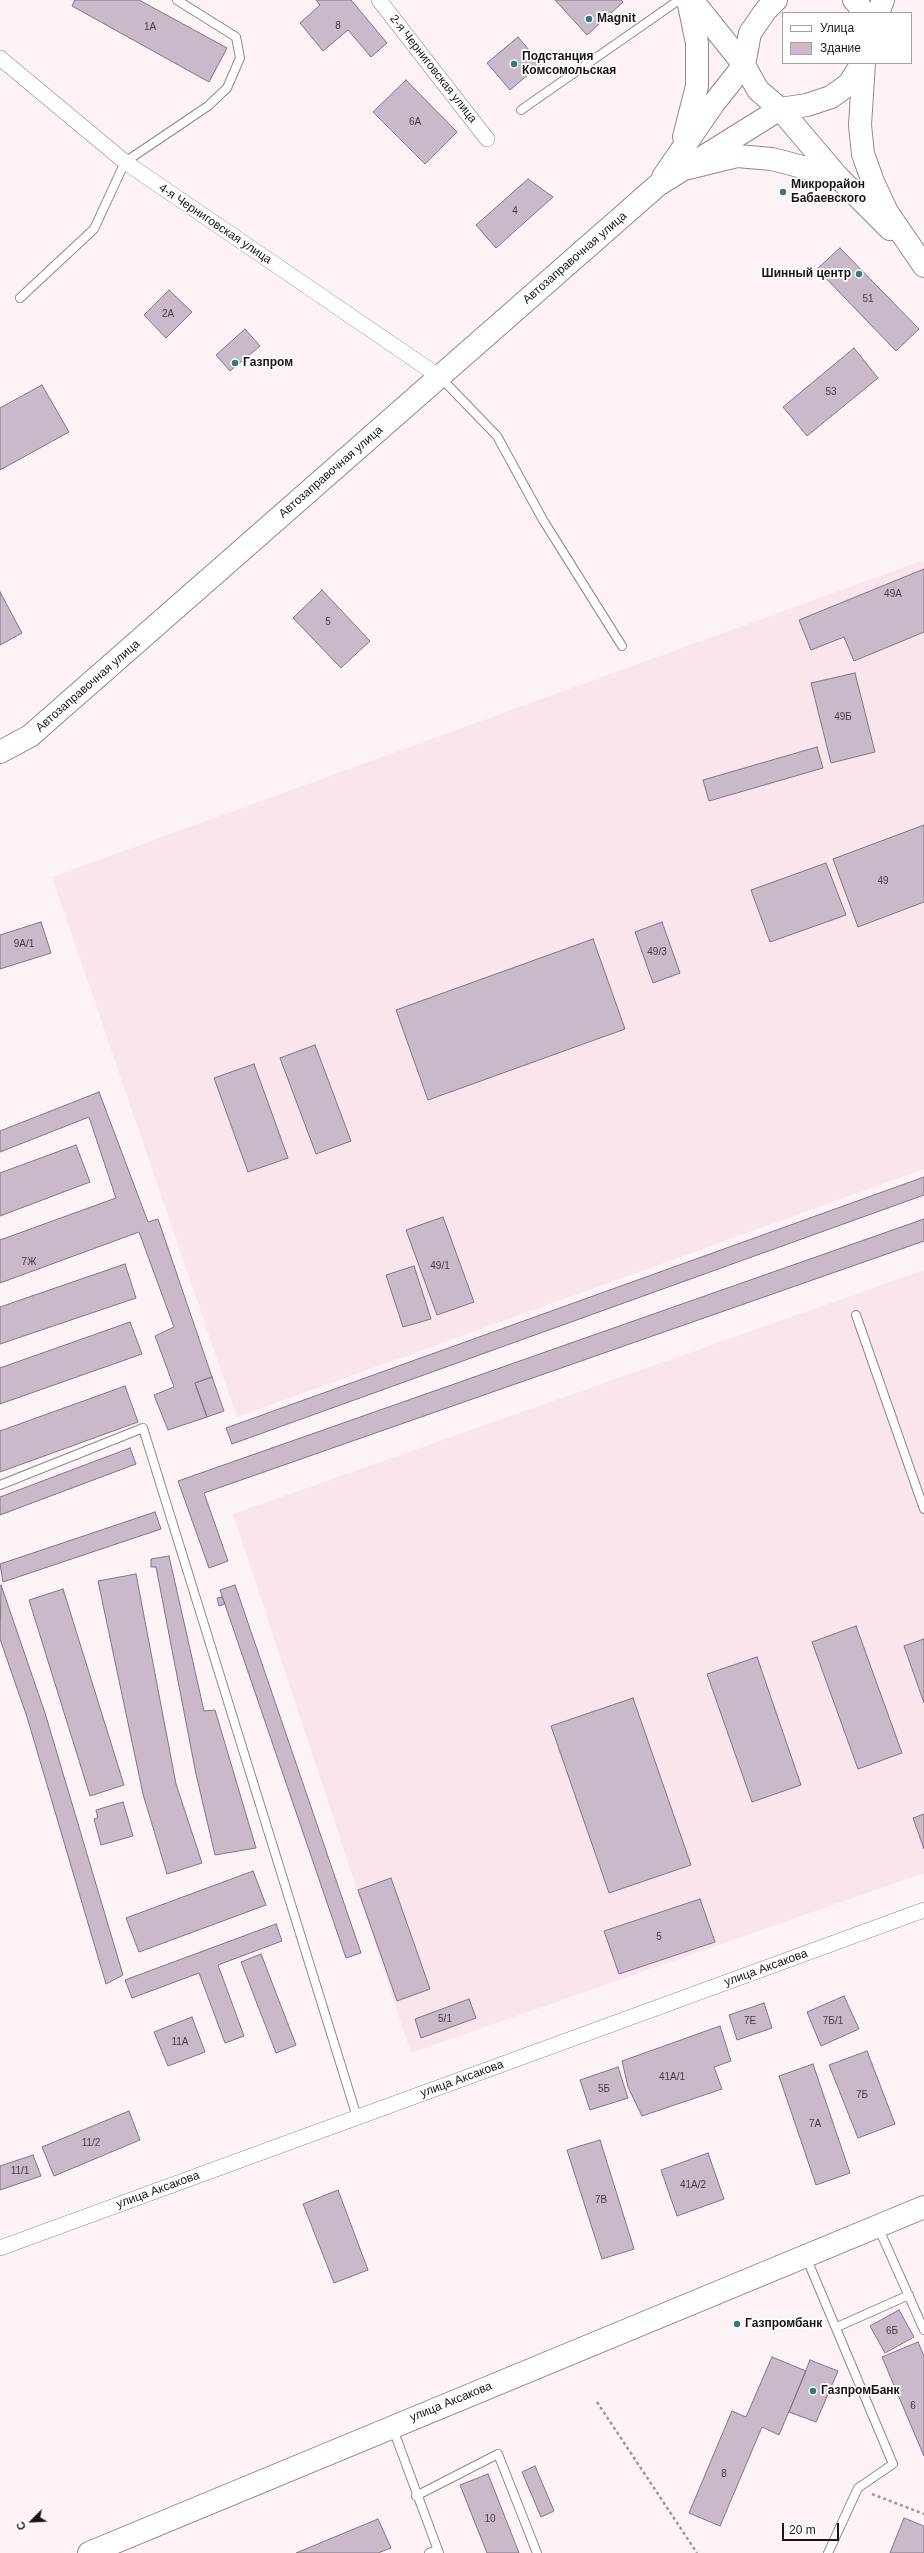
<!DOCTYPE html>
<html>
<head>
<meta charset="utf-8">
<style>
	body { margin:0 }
	#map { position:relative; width:924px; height:2553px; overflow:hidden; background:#fdf3f6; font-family:Arial,sans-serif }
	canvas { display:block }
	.legend { position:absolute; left:782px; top:12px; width:130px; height:52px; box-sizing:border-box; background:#fff; border:1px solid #a4a1a1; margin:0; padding:5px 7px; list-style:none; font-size:12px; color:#1b1315 }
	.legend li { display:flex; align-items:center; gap:8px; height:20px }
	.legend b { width:20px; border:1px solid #a4a1a1 }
	.north { position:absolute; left:12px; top:2501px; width:40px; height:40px; -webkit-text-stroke:3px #fff; paint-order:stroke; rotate:246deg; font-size:11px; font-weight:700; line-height:16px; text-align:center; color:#1b1315 }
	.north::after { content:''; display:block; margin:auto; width:14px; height:18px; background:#1b1315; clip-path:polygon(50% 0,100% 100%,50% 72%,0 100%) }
	.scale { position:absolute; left:782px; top:2523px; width:57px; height:18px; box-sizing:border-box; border:2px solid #1b1315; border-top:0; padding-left:5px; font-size:12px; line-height:14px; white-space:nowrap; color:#1b1315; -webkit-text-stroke:3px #fff; paint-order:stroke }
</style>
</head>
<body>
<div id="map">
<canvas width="924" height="2553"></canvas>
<ul class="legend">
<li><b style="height:5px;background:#fff"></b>Улица</li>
<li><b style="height:11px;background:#c9b9c9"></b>Здание</li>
</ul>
<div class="north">С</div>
<div class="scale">20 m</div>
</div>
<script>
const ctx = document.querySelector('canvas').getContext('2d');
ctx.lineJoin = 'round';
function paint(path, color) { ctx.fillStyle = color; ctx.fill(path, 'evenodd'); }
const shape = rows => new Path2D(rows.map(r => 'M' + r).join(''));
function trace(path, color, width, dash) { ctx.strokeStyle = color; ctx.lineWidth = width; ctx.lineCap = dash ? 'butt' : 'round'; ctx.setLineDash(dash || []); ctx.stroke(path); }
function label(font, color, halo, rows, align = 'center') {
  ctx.font = font + ' Arial,sans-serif'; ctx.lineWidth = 3.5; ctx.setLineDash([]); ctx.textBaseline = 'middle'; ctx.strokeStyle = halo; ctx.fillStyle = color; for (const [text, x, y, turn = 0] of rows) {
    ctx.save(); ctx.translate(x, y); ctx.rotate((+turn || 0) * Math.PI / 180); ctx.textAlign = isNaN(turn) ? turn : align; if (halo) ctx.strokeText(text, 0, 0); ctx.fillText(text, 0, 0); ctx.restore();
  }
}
paint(shape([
	[924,560,924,1169,237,1417,52,877],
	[924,1270,924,1873,411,2053,233,1514]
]), '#f9e5eb');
const building = shape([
	[75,0,139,0,227,48,209,82,72,6,75,0],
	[316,0,351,0,387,43,371,57,348,30,323,51,300,23,320,5,316,0],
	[555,0,621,0,623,2,587,35,555,0],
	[518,37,541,64,510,90,487,63,518,37],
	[406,80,457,132,425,164,373,112,406,80],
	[528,179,553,197,496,248,476,225,528,179],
	[840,248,919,329,896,351,817,269,840,248],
	[169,290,192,312,166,338,144,315,169,290],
	[245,329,260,346,230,371,216,355,245,329],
	[854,348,878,378,807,436,783,407,854,348],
	[42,385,69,432,0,470,0,408,42,385],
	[924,569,924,632,854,661,844,637,811,650,799,620,924,569],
	[322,590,370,641,341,668,293,618,322,590],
	[0,592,22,633,0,645,0,592],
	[855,673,875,752,831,763,811,683,855,673],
	[817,747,823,768,709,801,703,780,817,747],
	[924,825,924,902,858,927,833,859,924,825],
	[826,863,846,915,770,942,751,890,826,863],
	[41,922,51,953,0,969,0,935,41,922],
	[662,922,680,973,653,983,635,932,662,922],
	[593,939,625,1029,428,1100,396,1010,593,939],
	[315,1045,351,1141,316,1154,280,1058,315,1045],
	[254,1064,288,1158,248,1172,214,1078,254,1064],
	[99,1092,148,1222,158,1219,212,1377,195,1383,207,1417,168,1430,154,1395,174,1387,155,1336,174,1327,139,1232,0,1283,0,1240,116,1198,89,1117,0,1152,0,1131,99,1092],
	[76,1145,90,1182,0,1216,0,1173,76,1145],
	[924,1177,924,1195,232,1444,226,1428,924,1177],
	[443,1217,474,1302,437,1315,406,1230,443,1217],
	[924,1219,924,1241,204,1493,228,1561,209,1568,178,1481,924,1219],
	[125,1264,136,1298,0,1344,0,1307,125,1264],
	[414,1266,431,1319,403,1327,386,1275,414,1266],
	[130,1322,142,1354,0,1404,0,1368,130,1322],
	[212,1377,224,1411,207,1417,195,1383,212,1377],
	[125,1386,138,1422,0,1472,0,1431,125,1386],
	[130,1448,136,1464,0,1515,0,1497,130,1448],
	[155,1512,161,1529,3,1582,0,1564,155,1512],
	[169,1556,204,1711,215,1710,256,1848,215,1855,196,1774,156,1567,151,1567,151,1559,169,1556],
	[136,1574,176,1784,202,1863,167,1874,143,1794,98,1581,136,1574],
	[1,1585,45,1713,123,1975,106,1984,27,1717,0,1639,1,1585],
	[235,1585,361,1953,346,1958,220,1590,235,1585],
	[63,1589,124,1785,90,1796,29,1600,63,1589],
	[222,1597,225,1604,219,1606,217,1598,222,1597],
	[856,1626,902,1753,858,1769,812,1642,856,1626],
	[924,1639,924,1703,904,1646,924,1639],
	[757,1657,801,1785,752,1802,707,1674,757,1657],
	[633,1698,691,1865,609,1893,551,1726,633,1698],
	[123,1802,133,1836,101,1845,94,1819,98,1818,96,1810,123,1802],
	[924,1814,924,1849,913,1818,924,1814],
	[253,1871,266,1905,139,1952,126,1918,253,1871],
	[391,1878,430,1989,397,2001,358,1890,391,1878],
	[700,1899,715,1942,619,1974,604,1931,700,1899],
	[276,1924,282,1941,218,1965,244,2036,225,2043,199,1973,132,1998,125,1980,276,1924],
	[261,1954,296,2045,276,2053,241,1962,261,1954],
	[844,1996,859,2029,821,2046,807,2012,844,1996],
	[469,1999,476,2018,421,2038,415,2019,469,1999],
	[764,2003,772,2028,737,2040,729,2015,764,2003],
	[192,2017,205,2052,168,2066,154,2032,192,2017],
	[720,2026,731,2061,714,2067,722,2089,642,2116,628,2087,622,2061,720,2026],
	[867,2051,895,2124,858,2138,829,2065,867,2051],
	[813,2064,850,2173,816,2185,779,2076,813,2064],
	[618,2067,628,2098,590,2110,580,2080,618,2067],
	[129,2111,140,2140,54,2176,42,2147,129,2111],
	[600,2140,634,2249,602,2259,567,2150,600,2140],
	[708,2153,724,2199,677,2216,661,2170,708,2153],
	[33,2155,41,2176,0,2190,0,2166,33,2155],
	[338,2190,368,2270,334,2283,303,2204,338,2190],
	[899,2310,914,2337,885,2353,870,2326,899,2310],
	[918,2342,924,2356,924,2456,882,2357,918,2342],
	[772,2357,806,2371,779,2435,762,2427,720,2526,689,2513,732,2411,746,2417,772,2357],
	[810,2360,838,2371,816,2422,789,2412,810,2360],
	[535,2466,554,2511,541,2517,522,2472,535,2466],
	[488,2474,519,2553,487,2553,460,2485,488,2474],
	[904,2518,924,2526,924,2553,890,2553,904,2518],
	[378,2519,391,2548,378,2553,296,2553,378,2519]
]);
paint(building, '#c9b9c9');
trace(building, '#847584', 1);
const lane = shape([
	[521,110,679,0],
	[20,298,94,229,125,162,208,106,227,88,240,58,236,37,177,0],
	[440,377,497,436,543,520,622,646],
	[856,1315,924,1509],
	[0,1485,143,1428,357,2117],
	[878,2227,924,2330],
	[806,2257,893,2464,858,2488,828,2553],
	[837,2327,909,2295],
	[393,2429,439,2553],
	[416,2496,498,2454,537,2553],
	[429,2553,437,2550]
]);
const street = shape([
	[379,0,487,139],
	[0,58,125,162,440,377],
	[0,2248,924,1910]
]);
const secondary = shape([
	[864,63,860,125,863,154,873,182,887,212,924,266],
	[780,109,837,176,890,229],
	[688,168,737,156,772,159,837,176],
	[89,2553,924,2207]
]);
const primary = shape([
	[692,0,744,65,758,90,780,109,807,105,831,97,849,84,862,63],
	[854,0,859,5,861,13],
	[878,13,883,0],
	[684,137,697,86,697,43,688,0],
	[663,177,714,103,744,65,750,33,766,10,776,0],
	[0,752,30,736,658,185,780,109]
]);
trace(lane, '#9a8389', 10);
trace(street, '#9a8389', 16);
trace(secondary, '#9a8389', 24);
trace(primary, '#9a8389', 24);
trace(shape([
	[597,2402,697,2553],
	[872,2494,924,2514]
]), '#9f9699', 2.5, [3, 3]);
trace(lane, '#fff', 8);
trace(street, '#fff', 15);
trace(secondary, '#fff', 22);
trace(primary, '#fff', 22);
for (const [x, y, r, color] of [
	[589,19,4,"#327b7b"],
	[514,64,4,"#327b7b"],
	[783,192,4,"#327b7b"],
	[859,274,4,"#327b7b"],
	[235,363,4,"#327b7b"],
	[737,2324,4,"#327b7b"],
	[813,2391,4,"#327b7b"]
]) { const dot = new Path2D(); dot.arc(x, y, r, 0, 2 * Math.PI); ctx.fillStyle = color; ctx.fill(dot); trace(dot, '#fff', 1.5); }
label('10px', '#463c42', null, [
	["8",338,26],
	["1А",150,27],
	["6А",415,122],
	["4",515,211],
	["51",868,299],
	["2А",168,314],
	["53",831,392],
	["49А",893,594],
	["5",328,622],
	["49Б",843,717],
	["49",883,881],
	["9А/1",24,944],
	["49/3",657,952],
	["7Ж",29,1262],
	["49/1",440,1266],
	["5",659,1937],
	["5/1",445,2019],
	["7Е",750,2021],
	["7Б/1",833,2021],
	["11А",180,2042],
	["41А/1",672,2077],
	["5Б",604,2089],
	["7Б",862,2095],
	["7А",815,2124],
	["11/2",91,2143],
	["11/1",20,2171],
	["41А/2",693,2185],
	["7В",601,2200],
	["6Б",892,2331],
	["6",913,2406],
	["8",724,2474],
	["10",490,2519]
]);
label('bold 12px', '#1b1315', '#fff', [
	["Magnit",597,19],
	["Подстанция",522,57],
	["Комсомольская",522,71],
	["Микрорайон",791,185],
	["Бабаевского",791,199],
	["Шинный центр",851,274,"right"],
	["Газпром",243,363],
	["Газпромбанк",745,2324],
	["ГазпромБанк",821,2391]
], 'left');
label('12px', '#1b1315', '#fff', [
	["2-я Черниговская улица",433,69,52],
	["4-я Черниговская улица",215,224,34],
	["Автозаправочная улица",575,258,-41],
	["Автозаправочная улица",331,472,-41],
	["Автозаправочная улица",88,686,-41],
	["улица Аксакова",766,1968,-20],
	["улица Аксакова",462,2079,-20],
	["улица Аксакова",158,2190,-20],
	["улица Аксакова",451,2402,-22]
]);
</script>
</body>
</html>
